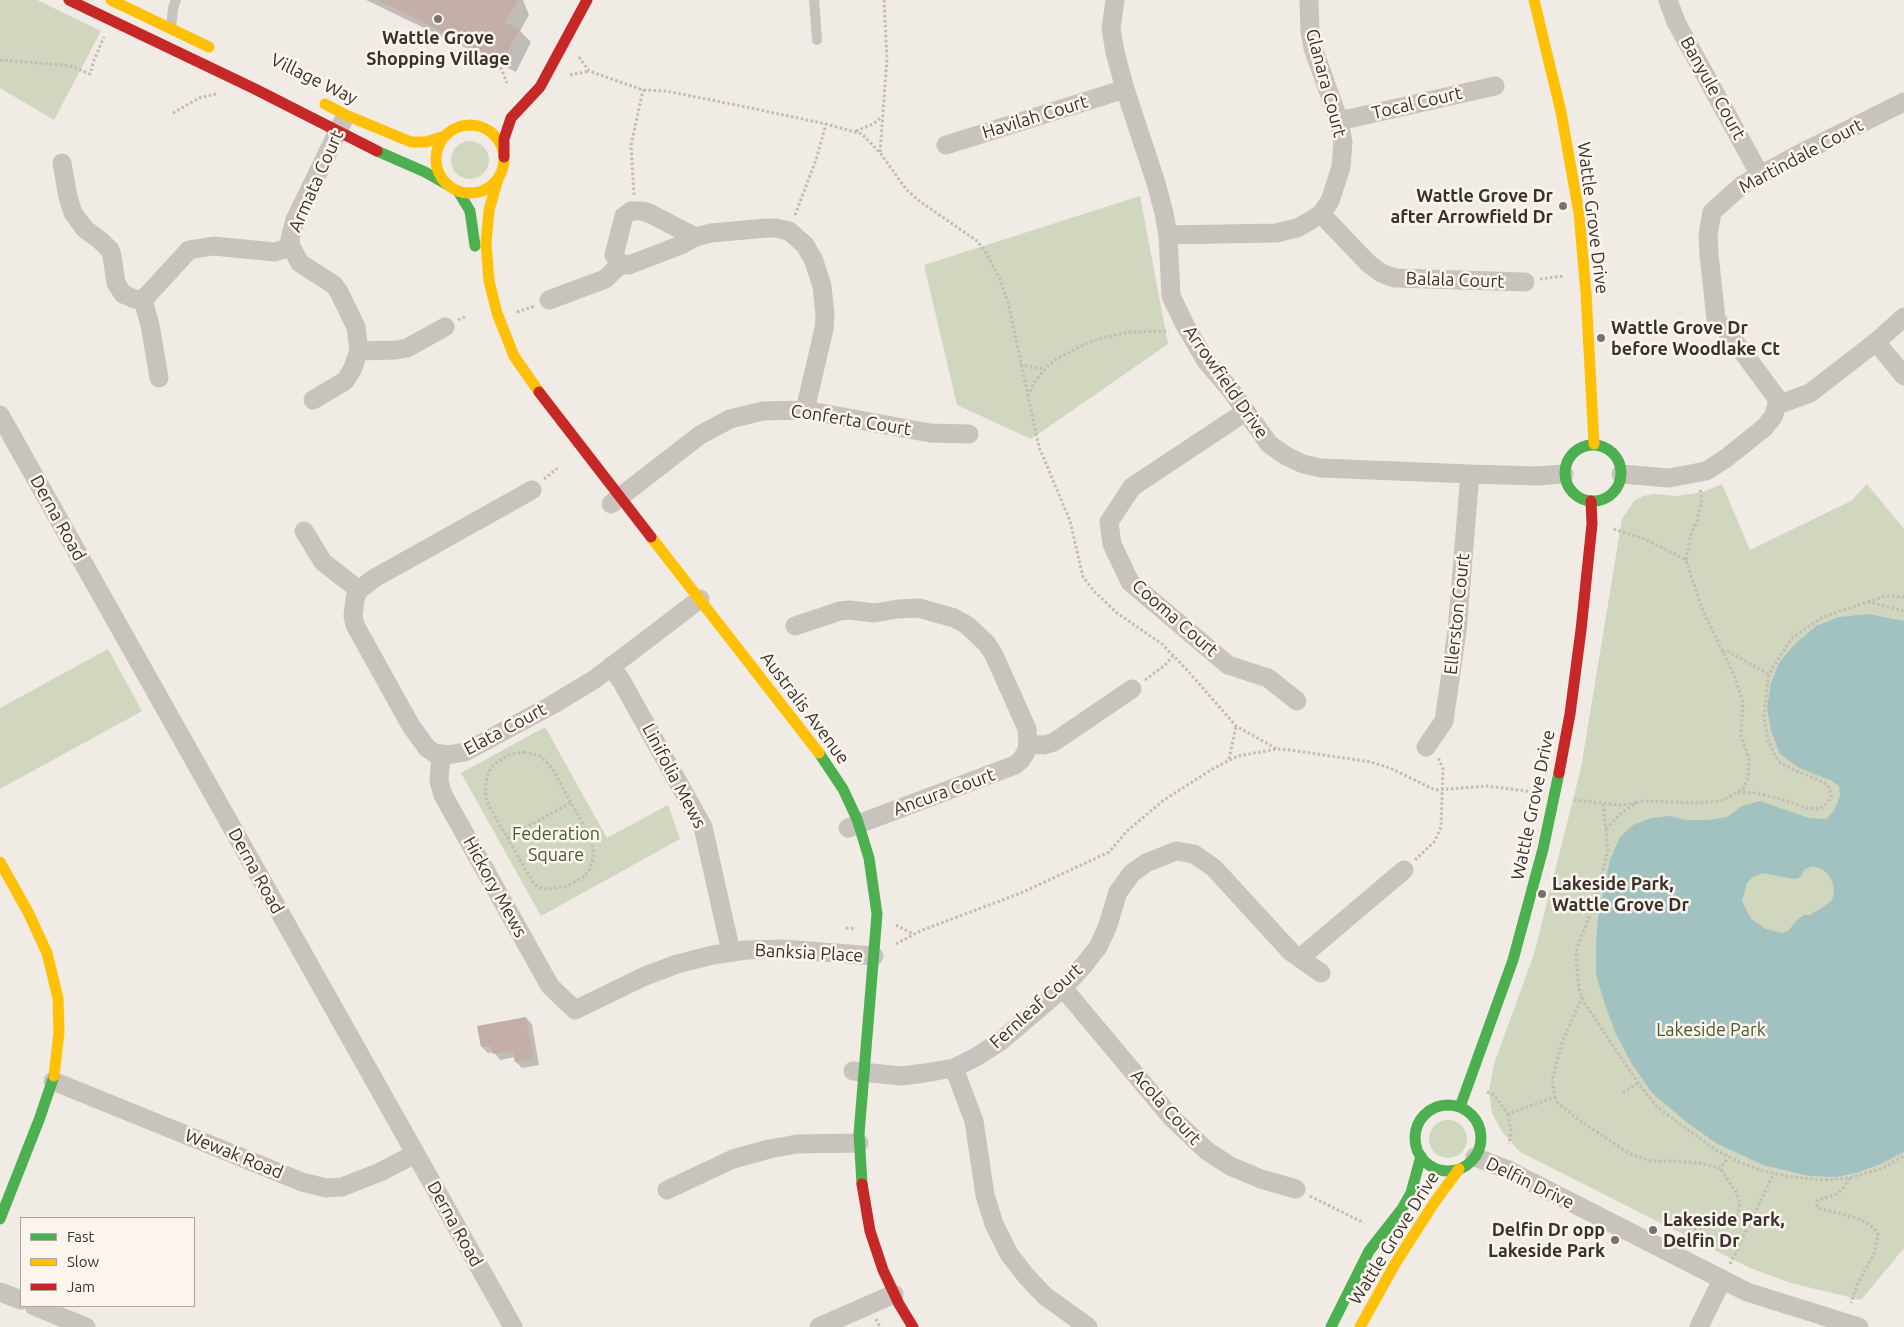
<!DOCTYPE html>
<html>
<head>
<meta charset="utf-8">
<style>
	body { margin:0 }
	#map { position:relative; width:1904px; height:1327px; overflow:hidden; background:#f0ebe5; font-family:Ubuntu,sans-serif }
	canvas { display:block }
	.legend { position:absolute; left:20px; top:1217px; width:175px; height:90px; box-sizing:border-box; background:#fbf5ee; border:1px solid #aea6a0; margin:0; padding:6px 9px; list-style:none; font-size:15px; color:#3b302b }
	.legend li { display:flex; align-items:center; gap:10px; height:25px }
	.legend b { width:25px; border:1px solid #aea6a0 }
</style>
</head>
<body>
<div id="map">
<canvas width="1904" height="1327"></canvas>
<ul class="legend">
<li><b style="height:6px;background:#4caf50"></b>Fast</li>
<li><b style="height:6px;background:#ffc107"></b>Slow</li>
<li><b style="height:6px;background:#c62828"></b>Jam</li>
</ul>
</div>
<script>
const ctx = document.querySelector('canvas').getContext('2d');
ctx.lineJoin = 'round';
function paint(path, color) { ctx.fillStyle = color; ctx.fill(path, 'evenodd'); }
const shape = rows => new Path2D(rows.map(r => 'M' + r).join(''));
function trace(path, color, width, dash) { ctx.strokeStyle = color; ctx.lineWidth = width; ctx.lineCap = dash ? 'butt' : 'round'; ctx.setLineDash(dash || []); ctx.stroke(path); }
function label(font, color, halo, rows, align = 'center') {
  ctx.font = font + ' Ubuntu,sans-serif'; ctx.lineWidth = 5; ctx.setLineDash([]); ctx.textBaseline = 'middle'; ctx.strokeStyle = halo; ctx.fillStyle = color; for (const [text, x, y, turn = 0] of rows) {
    ctx.save(); ctx.translate(x, y); ctx.rotate((+turn || 0) * Math.PI / 180); ctx.textAlign = isNaN(turn) ? turn : align; if (halo) ctx.strokeText(text, 0, 0); ctx.fillText(text, 0, 0); ctx.restore();
  }
}
paint(shape([
	[0,0,37,0,101,31,54,120,0,88],
	'451 160a19 19 0 1 1 38 0a19 19 0 1 1-38 0Z',
	[1140,196,1168,344,1031,439,957,405,924,265],
	[1722,484,1750,550,1851,501,1867,484,1904,529,1904,1248,1861,1300,1791,1283,1750,1268,1520,1152,1502,1132,1492,1113,1489,1091,1494,1064,1534,954,1581,768,1622,519,1634,501,1643,496,1654,494,1676,496,1703,492],
	[108,649,142,711,0,789,0,708],
	[545,727,607,838,668,805,680,839,541,916,461,773],
	'1429 1139a19 19 0 1 1 38 0a19 19 0 1 1-38 0Z'
]), '#d1d6bf');
paint(shape([
	[1869,614,1904,621,1904,1152,1881,1164,1856,1173,1836,1177,1809,1176,1763,1165,1716,1143,1689,1124,1652,1093,1632,1064,1616,1034,1605,1005,1596,974,1596,944,1598,917,1610,860,1620,837,1633,825,1651,818,1670,816,1685,820,1707,820,1727,817,1742,806,1760,801,1809,818,1827,819,1834,810,1840,796,1839,786,1830,780,1799,768,1780,754,1771,731,1767,708,1771,683,1779,663,1795,644,1816,626,1839,617],
	[1813,866,1822,869,1829,876,1833,883,1834,893,1832,900,1826,905,1810,915,1804,915,1798,919,1788,931,1782,933,1766,929,1751,919,1742,901,1747,883,1753,877,1762,873,1795,879,1800,877,1805,869]
]), '#a1c2c1');
paint(shape([
	[366,0,523,0,529,15,520,31,531,42,516,72],
	[526,1018,532,1024,539,1065,522,1068,516,1062,515,1057,500,1060,494,1052,488,1053,482,1047]
]), '#0003');
paint(shape([
	[377,0,516,0,517,2,505,23,519,29,503,61],
	[526,1017,534,1059,515,1062,513,1051,493,1054,491,1046,481,1047,477,1026]
]), '#c3afa7');
trace(shape([
	[579,57,589,71,643,90,666,91,746,107,826,124,862,134,881,154,906,189,918,200,977,241,986,253,998,275,1008,302,1039,447,1070,521,1083,577,1095,592,1117,613,1162,644,1187,670,1236,726,1277,749],
	[497,58,507,83],
	[0,60,63,65,74,67,90,74,94,60,104,37],
	[570,75,589,71],
	[173,113,199,98,216,94],
	[856,131,873,124,882,117],
	[880,152,887,59,884,0],
	[634,195,631,145,643,90],
	[795,215,816,160,826,124],
	[1540,279,1564,276],
	[517,312,535,306],
	[458,320,467,316],
	[1020,365,1044,369],
	[1028,396,1035,381,1048,366,1058,358,1083,345,1098,339,1129,332,1169,331],
	[544,479,559,467],
	[1686,560,1691,534,1697,521,1702,499,1700,489],
	[1868,602,1885,596,1904,597],
	[1722,651,1727,651,1770,675],
	[1145,680,1165,665,1173,656],
	[524,752,540,756,552,768,591,839,594,855,589,871,582,878,567,886,550,889,541,888,534,884,487,802,485,788,488,773,493,765,508,755,524,752],
	[1229,759,1236,726],
	[1738,792,1754,793,1778,798,1806,808,1819,809,1826,804,1831,797,1830,789,1825,783,1792,769,1778,761,1768,740,1764,718,1768,679,1773,667,1793,637,1823,617,1868,602,1904,611],
	[1574,800,1619,805,1636,803],
	[1603,804,1608,851,1593,907,1577,948,1576,958,1579,989,1585,1004,1638,1083,1657,1107,1717,1151,1739,1162,1763,1171,1792,1177,1823,1180,1850,1178,1883,1168,1904,1156],
	[1606,829,1621,813,1636,803,1643,801,1697,803,1721,801,1743,789,1748,778,1749,758,1741,736,1743,702,1734,675,1703,611,1686,560,1645,539,1613,529],
	[507,838,572,802],
	[1415,860,1435,841,1441,827,1443,769,1438,757],
	[896,925,913,934],
	[846,928,856,929],
	[896,944,920,931,1021,893,1109,852,1127,831,1164,800,1214,768,1238,756,1277,749,1290,750,1371,762,1390,768,1435,790,1487,786,1534,792],
	[1487,1092,1494,1095,1508,1114,1555,1097,1552,1080,1562,1043,1582,997],
	[1623,1093,1638,1083],
	[1555,1097,1557,1102,1576,1118,1630,1154,1651,1161,1676,1161,1699,1163,1720,1168,1729,1158],
	[1508,1114,1511,1131,1509,1144],
	[1849,1178,1844,1187,1837,1194,1818,1200,1816,1204,1818,1208,1860,1219,1874,1228,1878,1234,1875,1252,1857,1285,1851,1303],
	[1310,1196,1364,1223],
	[1693,1229,1696,1221],
	[1684,1240,1692,1230,1727,1223,1737,1216,1740,1203,1736,1192,1720,1168],
	[1730,1264,1774,1173],
	[876,1319,880,1327]
]), '#c2bbb6', 3, [2.5, 2.5]);
trace(shape([
	[814,0,817,40],
	[171,28,173,8,176,0]
]), '#c9c3be', 10);
trace(shape([
	[1115,0,1111,29,1115,52,1125,89,1156,183,1164,213,1168,235,1171,296,1185,325,1206,361,1230,389,1269,444,1286,456,1303,464,1321,468,1470,474,1537,476,1564,474],
	[1668,0,1676,22,1760,175],
	[343,121,295,220,290,239,291,247,300,263,334,285,339,292,356,327,359,351],
	[1339,121,1495,86],
	[946,145,1125,89],
	[62,163,68,197,73,213,85,229,101,241,110,250,112,256,116,283,123,294,135,299,143,300],
	[1321,214,1368,263,1381,273,1395,278,1525,282],
	[1168,235,1276,233,1297,228,1308,222,1321,214,1330,201,1341,167,1343,142,1339,121,1313,48,1310,32,1309,0],
	[695,237,649,213,642,211,631,211,624,216,614,255,621,264,629,265,681,245,695,237,711,233,767,228,776,228,789,231,805,245,814,261,822,286,825,315,824,329,805,410],
	[549,300,605,279,621,264],
	[1876,342,1904,376],
	[159,378,150,325,143,300,189,250,213,246,275,252,291,247],
	[313,400,345,381,352,370,359,351,396,350,407,348,445,327],
	[1777,405,1810,393,1876,342,1904,317],
	[1245,412,1132,487,1109,522,1112,544,1130,582,1228,665,1268,678,1297,701],
	[0,415,513,1327],
	[1621,474,1669,478,1706,471,1725,459,1764,428,1773,417,1777,405,1776,397,1742,351,1716,319,1709,254,1708,235,1712,212,1742,185,1799,154,1904,102],
	[532,490,373,579,359,590,355,598,353,616,355,625,411,726,427,748,434,753,448,755,465,752,552,705,595,679,700,599],
	[611,504,700,435,730,419,763,411,805,410,930,433,969,434],
	[304,531,323,562,359,590],
	[795,626,840,611,849,610,874,613,898,609,919,608,954,618,967,625,987,644,994,655,1027,729,1028,744,1026,752,1021,760,1015,765,848,828],
	[611,666,622,682,703,827,731,952],
	[1028,744,1044,745,1054,742,1132,689],
	[1426,747,1444,721,1457,631,1470,474],
	[441,754,439,781,443,795,550,986,575,1010,645,976,677,964,713,955,746,950,783,949,874,956],
	[1300,958,1404,870],
	[1063,988,1171,1117,1207,1151,1230,1166,1261,1179,1296,1189],
	[954,1068,974,1121,985,1195,994,1224,1009,1254,1026,1276,1045,1296,1088,1327],
	[853,1071,901,1076,925,1073,954,1068,976,1057,1001,1041,1063,988,1084,965,1098,947,1107,928,1118,892,1132,873,1146,863,1176,851,1194,854,1214,868,1291,952,1321,973],
	[53,1081,302,1182,326,1188,342,1187,380,1172,415,1154],
	[1475,1157,1506,1169,1747,1292,1859,1327],
	[667,1190,733,1159,769,1149,797,1144,859,1143],
	[0,1292,21,1300],
	[34,1306,86,1327],
	[819,1327,894,1294],
	[1699,1327,1722,1280]
]), '#c9c3be', 19);
trace(shape([
	[377,151,425,172,448,185],
	[458,191,470,211,475,246],
	'1565 473a28 28 0 1 1 56 0a28 28 0 1 1-56 0Z',
	[819,753,843,789,857,819,869,858,877,914,859,1134,862,1184],
	'1415 1138a33 33 0 1 1 66 0a33 33 0 1 1-66 0Z',
	[1460,1107,1513,960,1543,849,1559,773],
	[0,1219,39,1120,54,1076],
	[1331,1327,1369,1251,1402,1209,1411,1193,1421,1156]
]), '#4caf50', 11);
trace(shape([
	[111,0,209,47],
	[1534,0,1561,112,1579,213,1586,293,1594,444],
	[325,104,346,115,411,142,426,142,445,136],
	'436 159a34 34 0 1 1 68 0a34 34 0 1 1-68 0Z',
	[499,176,489,210,486,243,489,281,497,313,514,356,539,392],
	[651,537,819,753],
	[0,862,28,912,47,953,58,998,59,1032,54,1076],
	[1360,1327,1395,1264,1434,1203,1459,1169]
]), '#ffc107', 11);
trace(shape([
	[69,0,255,89,377,151],
	[504,157,504,139,511,118,540,87,587,0],
	[539,392,651,537],
	[1559,773,1570,714,1581,630,1592,524,1591,501],
	[862,1184,870,1231,883,1270,899,1304,913,1327]
]), '#c62828', 11);
for (const [x, y, r, color] of [
	[438,19,5,"#7a716c"],
	[1563,206,5,"#7a716c"],
	[1601,338,5,"#7a716c"],
	[1542,894,5,"#7a716c"],
	[1653,1230,5,"#7a716c"],
	[1615,1240,5,"#7a716c"]
]) { const dot = new Path2D(); dot.arc(x, y, r, 0, 2 * Math.PI); ctx.fillStyle = color; ctx.fill(dot); trace(dot, '#fbf5ee', 2); }
label('bold 18px', '#3b302b', '#fbf5ee', [
	["Wattle Grove",438,38,"center"],
	["Shopping Village",438,59,"center"],
	["Wattle Grove Dr",1553,196,"right"],
	["after Arrowfield Dr",1553,217,"right"],
	["Wattle Grove Dr",1611,328],
	["before Woodlake Ct",1611,349],
	["Lakeside Park,",1552,884],
	["Wattle Grove Dr",1552,905],
	["Lakeside Park,",1663,1220],
	["Delfin Dr",1663,1241],
	["Delfin Dr opp",1605,1230,"right"],
	["Lakeside Park",1605,1251,"right"]
], 'left');
label('18px', '#3b302b', '#fbf5ee', [
	["Village Way",314,79,26],
	["Glanara Court",1326,83,75],
	["Banyule Court",1713,88,61],
	["Tocal Court",1417,103,-13],
	["Havilah Court",1035,117,-17],
	["Martindale Court",1801,156,-28],
	["Armata Court",316,181,-66],
	["Wattle Grove Drive",1593,218,83],
	["Balala Court",1455,280,2],
	["Arrowfield Drive",1226,382,55],
	["Conferta Court",851,420,9],
	["Derna Road",58,518,61],
	["Ellerston Court",1457,614,-84],
	["Cooma Court",1175,618,41],
	["Australis Avenue",805,708,53],
	["Elata Court",505,729,-28],
	["Linifolia Mews",674,776,62],
	["Ancura Court",944,792,-20],
	["Wattle Grove Drive",1533,805,-78],
	["Derna Road",256,871,61],
	["Hickory Mews",495,887,61],
	["Banksia Place",809,953,3],
	["Fernleaf Court",1036,1006,-42],
	["Acola Court",1166,1107,48],
	["Wewak Road",234,1154,22],
	["Delfin Drive",1530,1183,26],
	["Derna Road",455,1224,61],
	["Wattle Grove Drive",1394,1238,-58]
]);
label('18px', '#4a5a2e', '#fbf5ee', [
	["Federation",556,834],
	["Square",556,855],
	["Lakeside Park",1711,1030]
]);
</script>
</body>
</html>
